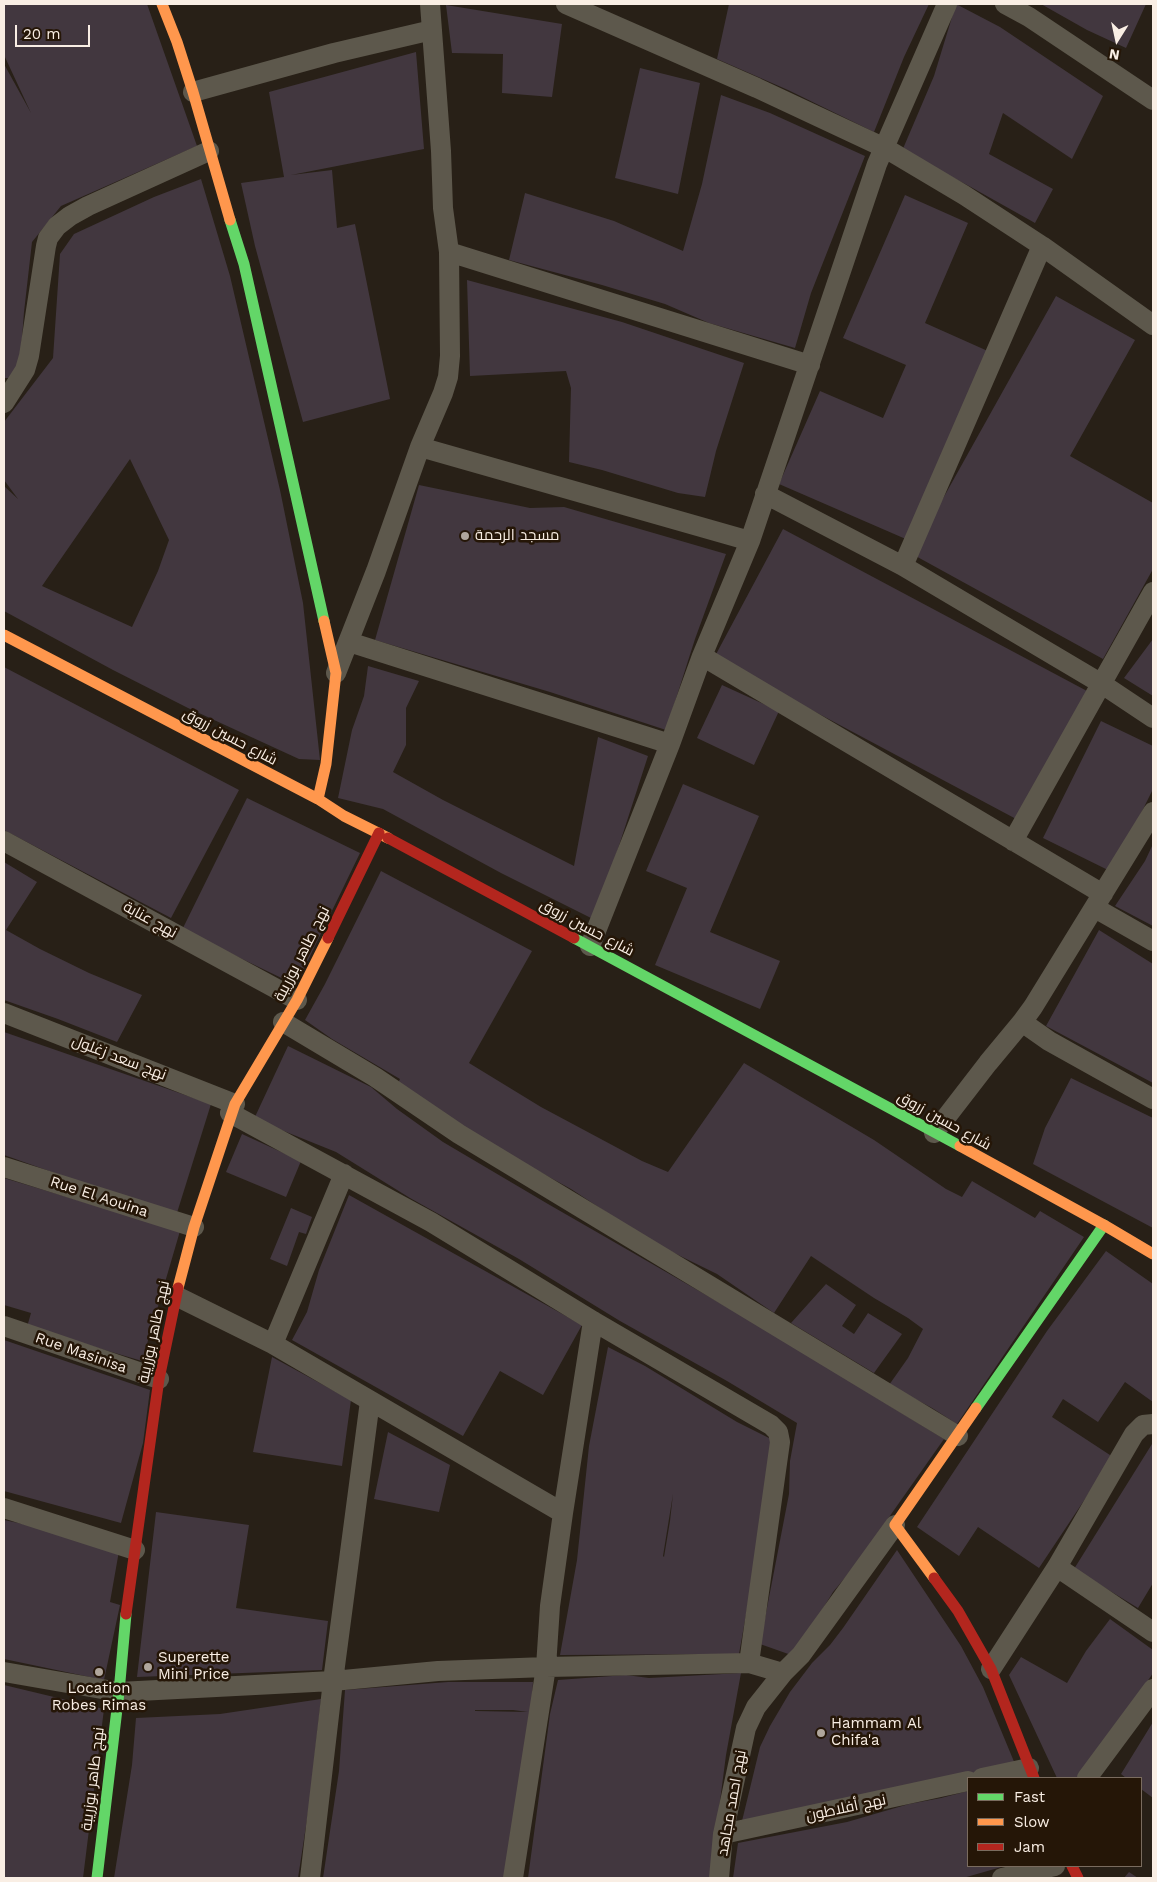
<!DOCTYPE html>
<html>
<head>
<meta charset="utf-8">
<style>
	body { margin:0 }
	#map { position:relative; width:1157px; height:1882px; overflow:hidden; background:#282017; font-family:"Work Sans",sans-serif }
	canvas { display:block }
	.frame { position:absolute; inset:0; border:5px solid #f9eee4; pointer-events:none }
	.legend { position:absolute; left:967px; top:1777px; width:175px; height:90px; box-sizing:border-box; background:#251607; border:1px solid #7a6c5f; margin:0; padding:6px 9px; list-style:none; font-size:15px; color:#f9eee4 }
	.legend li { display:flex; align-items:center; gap:10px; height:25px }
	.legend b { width:25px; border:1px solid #7a6c5f }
	.north { position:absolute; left:1092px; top:15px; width:50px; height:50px; -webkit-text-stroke:4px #251607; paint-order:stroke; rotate:190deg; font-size:14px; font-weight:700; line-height:20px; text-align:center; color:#f9eee4 }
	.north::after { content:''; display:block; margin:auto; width:18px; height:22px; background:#f9eee4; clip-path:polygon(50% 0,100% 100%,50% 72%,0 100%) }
	.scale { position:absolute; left:15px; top:25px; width:75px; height:22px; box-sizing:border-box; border:2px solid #f9eee4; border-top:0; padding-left:6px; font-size:15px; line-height:18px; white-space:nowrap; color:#f9eee4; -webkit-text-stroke:4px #251607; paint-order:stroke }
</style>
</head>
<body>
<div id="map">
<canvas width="1157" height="1882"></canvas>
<div class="frame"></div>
<ul class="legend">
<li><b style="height:6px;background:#63d668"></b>Fast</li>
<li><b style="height:6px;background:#ff974d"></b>Slow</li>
<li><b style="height:6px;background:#b3261e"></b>Jam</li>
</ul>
<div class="north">N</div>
<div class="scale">20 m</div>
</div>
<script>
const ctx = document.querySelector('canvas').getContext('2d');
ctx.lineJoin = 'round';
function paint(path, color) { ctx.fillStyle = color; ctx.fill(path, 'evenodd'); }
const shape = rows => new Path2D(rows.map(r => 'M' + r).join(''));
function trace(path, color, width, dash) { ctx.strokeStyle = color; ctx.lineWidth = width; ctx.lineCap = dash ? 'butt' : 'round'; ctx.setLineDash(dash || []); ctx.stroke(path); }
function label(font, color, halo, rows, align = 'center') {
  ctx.font = font + ' "Work Sans",Cairo,sans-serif'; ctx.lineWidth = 5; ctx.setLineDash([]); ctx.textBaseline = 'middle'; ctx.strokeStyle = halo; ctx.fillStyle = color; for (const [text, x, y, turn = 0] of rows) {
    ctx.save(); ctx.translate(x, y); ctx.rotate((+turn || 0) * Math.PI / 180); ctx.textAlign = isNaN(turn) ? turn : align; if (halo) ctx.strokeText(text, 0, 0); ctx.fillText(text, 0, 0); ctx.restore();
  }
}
paint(shape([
	[4,4,147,4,197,146,61,206,32,242,24,312,19,378,4,378,4,64,31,113,4,55],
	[729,4,929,4,904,57,874,132,788,90,717,59],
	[956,4,1000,27,1103,96,1072,159,1003,113,989,154,1053,189,1035,223,969,186,902,151,934,76],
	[1041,4,1146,4,1126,48,1087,30],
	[446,5,562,24,552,97,502,93,503,54,452,53],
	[416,52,424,149,291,175,332,170,337,228,355,224,390,399,303,422,255,246,241,183,284,177,269,92],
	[640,68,700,83,678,194,615,178],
	[721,95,770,113,865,156,811,293,795,348,709,323,665,304,602,285,509,260,525,193,614,221,683,251,702,184],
	[201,179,230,276,280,490,303,603,320,760,299,759,188,708,113,670,4,611,4,486,18,499,4,480,4,422,53,358,60,254,74,234,154,197],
	[130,459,169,540,158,571,132,627,42,586],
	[905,195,968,223,925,323,990,352,908,540,779,484,820,391,883,418,906,365,843,338],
	[467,280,622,322,744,363,716,451,705,497,678,493,602,470,569,462,571,388,566,371,470,376],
	[1056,296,1135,340,1070,456,1153,503,1153,569,1103,659,912,554],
	[419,485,530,508,564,507,726,554,695,639,666,730,550,692,375,640],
	[783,529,1087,691,1018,820,714,658],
	[1153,639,1153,696,1124,678],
	[368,666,419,681,406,708,406,745,393,772,443,800,574,866,598,737,648,756,595,920,501,873,383,809,338,798,352,730,364,696],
	[4,667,239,790,171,918,4,830],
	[722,685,779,711,754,765,697,738],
	[1101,721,1153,746,1153,789,1112,872,1043,838],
	[683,784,759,816,710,932,780,961,760,1009,655,965,687,888,646,871],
	[247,798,360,853,296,985,182,930],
	[1153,844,1153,926,1115,906,1145,861],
	[4,862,37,882,6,930,40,949,89,973,142,995,117,1042,58,1019,4,1000],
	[381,871,532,951,469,1063,541,1107,642,1161,668,1172,744,1063,874,1140,946,1189,962,1197,972,1181,1035,1218,1040,1211,1084,1237,957,1424,932,1408,889,1385,908,1358,923,1329,908,1318,874,1298,811,1256,774,1313,717,1274,668,1250,612,1216,571,1189,474,1136,397,1085,400,1079,332,1039,305,1020,325,984],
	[1099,930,1153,964,1153,1083,1046,1026],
	[4,1032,211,1104,176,1216,4,1155],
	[288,1046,371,1087,397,1109,443,1142,548,1204,760,1326,944,1439,854,1567,833,1592,794,1656,760,1644,789,1494,790,1461,797,1423,727,1381,620,1321,519,1259,410,1198,336,1152,254,1119],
	[1071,1078,1153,1118,1153,1228,1033,1164,1045,1128],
	[242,1134,301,1161,286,1197,226,1172],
	[4,1178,180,1231,142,1361,27,1327,31,1313,4,1305],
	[349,1195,582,1325,543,1395,500,1371,463,1436,292,1340,307,1312,319,1270],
	[291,1208,312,1217,306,1234,299,1232,287,1266,270,1259],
	[1106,1251,1153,1284,1153,1402,1125,1382,1098,1422,1063,1399,1052,1417,1113,1457,1039,1568,978,1527,959,1556,917,1527,1047,1331],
	[826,1284,856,1305,842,1326,854,1334,868,1313,902,1334,874,1373,791,1323],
	[4,1340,150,1390,143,1443,121,1523,4,1491],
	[608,1347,645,1366,737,1422,771,1439,757,1553,739,1654,560,1655,577,1560,589,1446],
	[673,1494,670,1521,664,1557,663,1556],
	[272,1357,351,1400,342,1466,253,1452],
	[388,1432,450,1465,439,1512,374,1499],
	[1152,1444,1153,1445,1153,1583,1138,1608,1074,1569],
	[156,1512,249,1525,236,1608,328,1621,322,1670,137,1677],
	[4,1520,47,1529,119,1551,110,1602,120,1605,104,1680,4,1659],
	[897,1550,961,1646,983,1687,1015,1764,856,1802,742,1821,760,1747,770,1726,790,1692,812,1663,830,1645,843,1628],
	[1110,1619,1153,1650,1153,1673,1083,1778,1057,1778,1009,1675,1021,1657,1067,1683,1086,1651],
	[741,1673,726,1755,710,1878,528,1878,550,1714,558,1680,626,1675,649,1678],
	[448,1682,533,1682,531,1712,507,1878,323,1878,339,1771,345,1690],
	[475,1710,513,1710,528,1712,475,1711],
	[4,1685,104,1709,83,1878,4,1878],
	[321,1699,310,1800,298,1878,114,1878,132,1765,136,1718,220,1714],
	[1153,1722,1153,1798,1141,1789,1141,1778,1126,1778,1121,1774],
	[968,1791,968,1866,1005,1866,963,1878,733,1878,738,1843,847,1822,909,1804,941,1798],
	[1129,1872,1138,1878,1124,1878]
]), '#42373f');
trace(shape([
	[566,4,757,88,885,148,964,195,1042,246,1153,325],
	[1005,4,1029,17,1153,100],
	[193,92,334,53,432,30],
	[449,252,810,365],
	[4,403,25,370,29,356,46,246,48,238,57,226,70,216,88,206,209,151],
	[420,447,750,541],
	[765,494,903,566,1102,684,1153,718],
	[903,566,1042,246],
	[349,642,670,744],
	[702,656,1103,894],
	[336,673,376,571,420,447,443,393,448,377,450,356,449,252,443,208,441,151,430,4],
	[1153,812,1033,1007,1022,1022,1049,1041,1153,1099],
	[4,841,297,1000],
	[1013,841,1153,592],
	[1095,908,1153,941],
	[590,946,670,744,702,656,750,541,877,164,947,4],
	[4,1013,235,1104],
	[283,1022,375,1077,459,1134,958,1436],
	[230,1113,431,1222,593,1321,771,1425,778,1432,780,1442,749,1663],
	[934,1133,988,1063,1022,1022],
	[4,1167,194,1227],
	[176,1296,273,1344,563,1513],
	[4,1326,159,1379],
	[273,1344,344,1174],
	[4,1508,135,1550],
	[1057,1567,1153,1632],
	[991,1669,1057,1567,1134,1434,1143,1425,1153,1424],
	[4,1672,119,1692,333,1681,438,1671,546,1667,749,1663,783,1673],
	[982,1778,1029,1768],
	[1087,1778,1153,1689],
	[723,1834,968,1781],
	[310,1878,333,1681,370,1401],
	[513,1878,546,1667,550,1606,563,1513,593,1321],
	[719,1878,723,1834,746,1728,756,1707,783,1673,801,1655,895,1525],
	[1002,1878,1055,1866]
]), '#5d584c', 20);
trace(shape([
	[230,220,244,264,324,621],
	[574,938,960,1146],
	[976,1408,1104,1225],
	[97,1878,119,1692,126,1614]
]), '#63d668', 11);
trace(shape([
	[162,4,177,42,193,92,230,220],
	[4,635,318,799,344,816,388,838],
	[318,799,326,764,336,673,324,621],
	[960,1146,1104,1225,1153,1254],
	[178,1288,194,1227,235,1104,297,1000,328,938],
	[934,1578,895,1525,976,1408]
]), '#ff974d', 11);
trace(shape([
	[388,838,574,938],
	[328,938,379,833],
	[934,1578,958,1611,991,1669,1034,1778],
	[126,1614,159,1379,178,1288],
	[1072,1866,1078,1878]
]), '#b3261e', 11);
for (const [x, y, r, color] of [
	[465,536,5,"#b0a69c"],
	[148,1667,5,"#b0a69c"],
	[99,1672,5,"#b0a69c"],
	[821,1733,5,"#b0a69c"]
]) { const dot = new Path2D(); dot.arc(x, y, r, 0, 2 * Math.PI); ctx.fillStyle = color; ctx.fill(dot); trace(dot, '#251607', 2); }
label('15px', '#f9eee4', '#251607', [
	["مسجد الرحمة",475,536],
	["Superette",158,1658],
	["Mini Price",158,1675],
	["Location",99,1689,"center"],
	["Robes Rimas",99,1706,"center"],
	["Hammam Al",831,1724],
	["Chifa'a",831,1741]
], 'left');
label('15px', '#f9eee4', '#251607', [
	["شارع حسين زروق",230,737,28],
	["نهج عنابة",150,920,29],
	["شارع حسين زروق",587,928,28],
	["نهج طاهر بوزريبة",302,954,-63],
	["نهج سعد زغلول",119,1058,21],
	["شارع حسين زروق",944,1121,29],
	["Rue El Aouina",99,1197,18],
	["نهج طاهر بوزريبة",154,1332,-78],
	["Rue Masinisa",81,1353,19],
	["نهج طاهر بوزريبة",93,1779,-83],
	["نهج احمد مجاهد",732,1803,-80],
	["نهج أفلاطون",846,1808,-12]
]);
</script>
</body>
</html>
